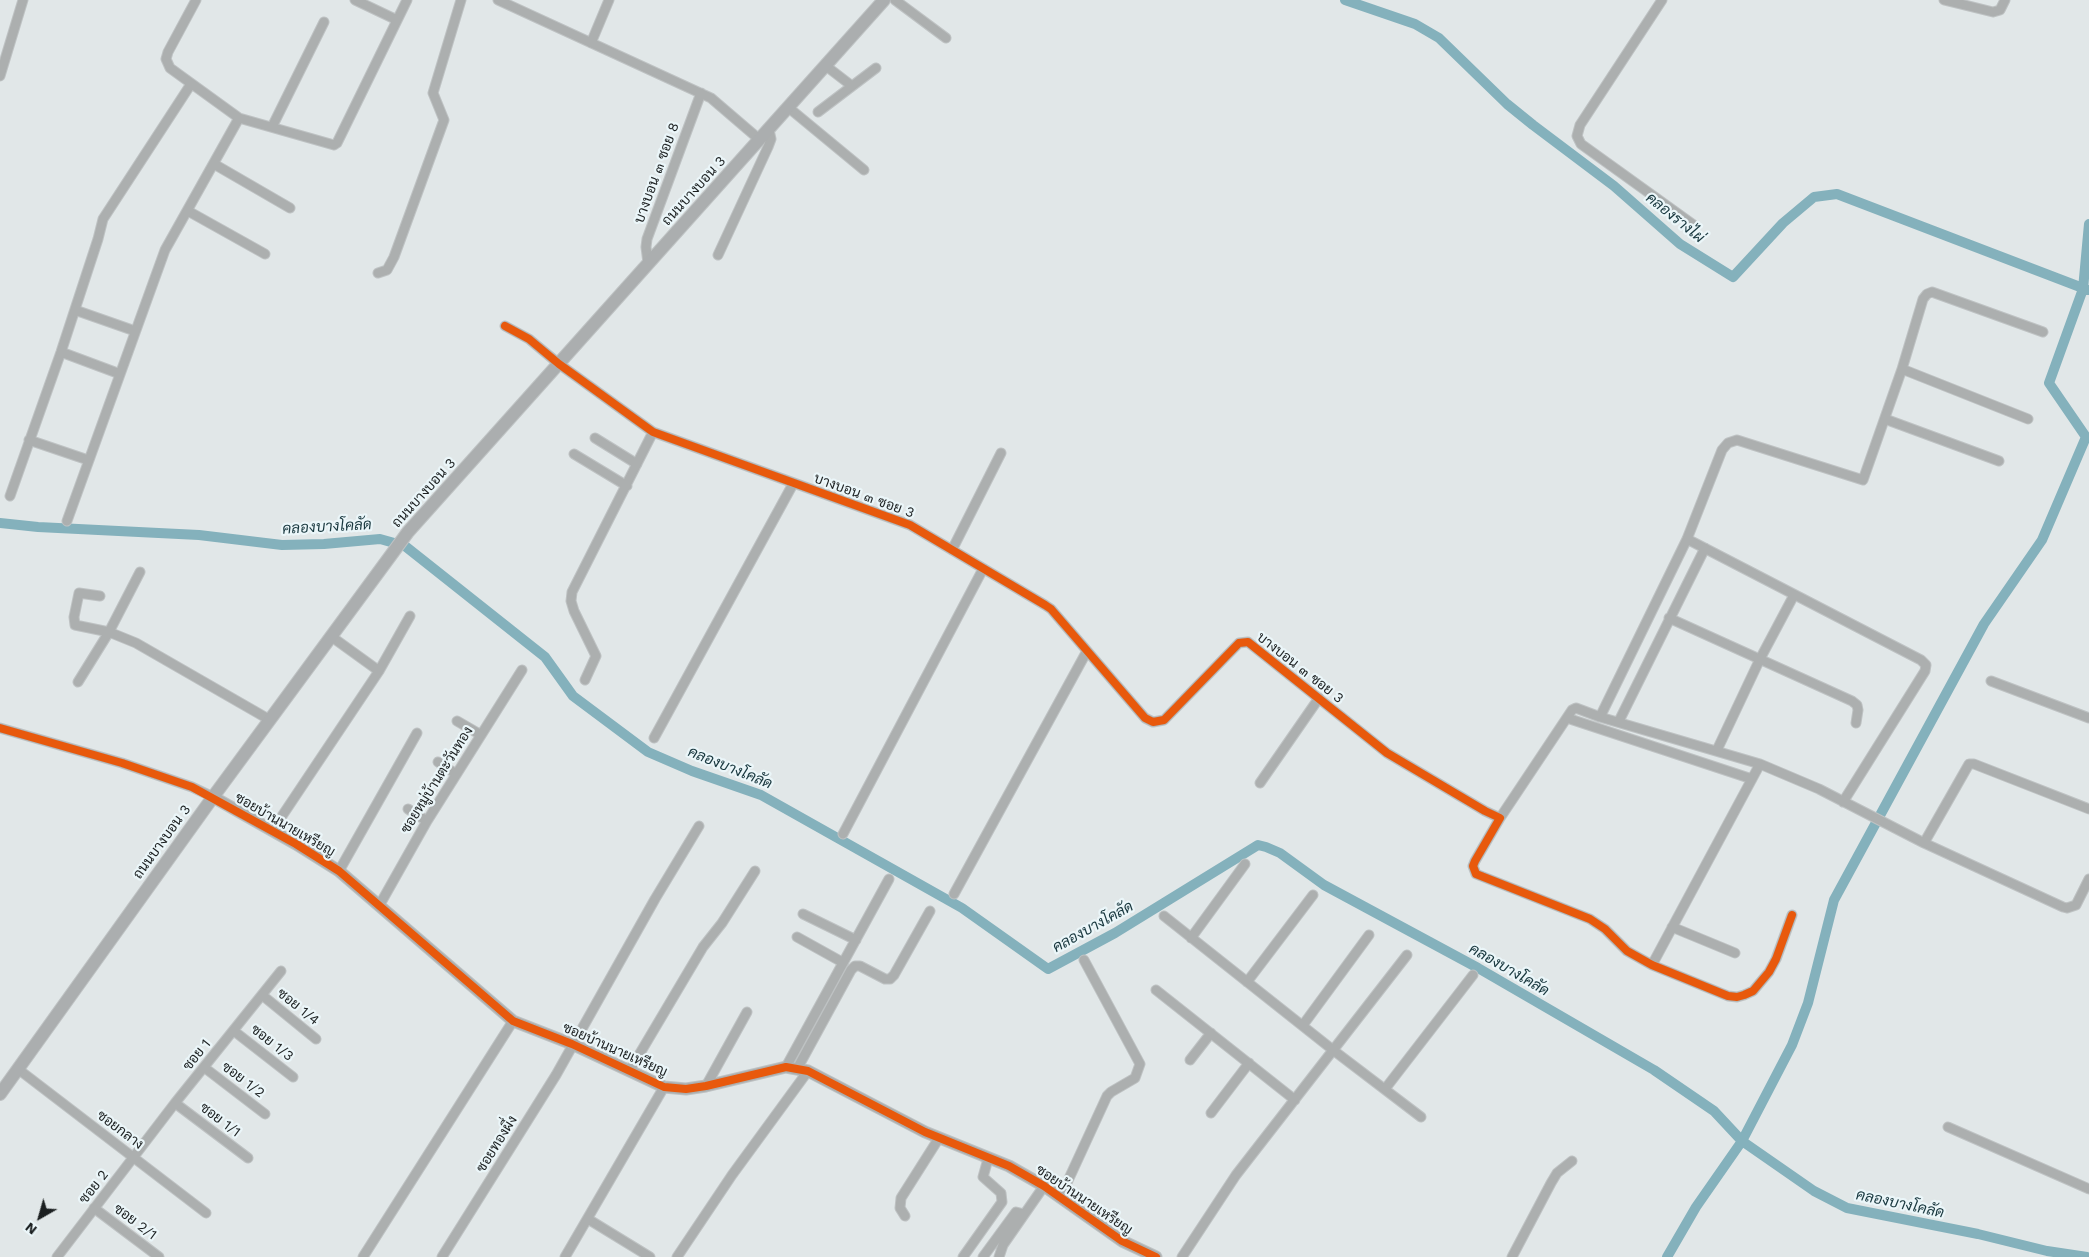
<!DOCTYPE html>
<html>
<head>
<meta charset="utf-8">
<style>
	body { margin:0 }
	#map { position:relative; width:2089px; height:1257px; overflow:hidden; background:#e1e7e8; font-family:"Work Sans",sans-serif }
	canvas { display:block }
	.north { position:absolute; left:15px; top:1192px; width:50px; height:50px; -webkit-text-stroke:4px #ebf6f9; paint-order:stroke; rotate:218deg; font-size:14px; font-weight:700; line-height:20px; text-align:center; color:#1c2021 }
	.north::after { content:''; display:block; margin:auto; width:18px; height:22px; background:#1c2021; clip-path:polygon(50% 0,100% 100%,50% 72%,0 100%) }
</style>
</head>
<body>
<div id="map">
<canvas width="2089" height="1257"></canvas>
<div class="north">N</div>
</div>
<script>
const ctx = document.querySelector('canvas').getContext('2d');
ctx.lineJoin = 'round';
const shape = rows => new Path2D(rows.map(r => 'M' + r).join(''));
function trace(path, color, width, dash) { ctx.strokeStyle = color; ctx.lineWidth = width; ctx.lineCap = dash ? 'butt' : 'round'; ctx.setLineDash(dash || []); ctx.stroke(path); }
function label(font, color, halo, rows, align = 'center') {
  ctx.font = font + ' "Work Sans",Sarabun,sans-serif'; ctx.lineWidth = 4.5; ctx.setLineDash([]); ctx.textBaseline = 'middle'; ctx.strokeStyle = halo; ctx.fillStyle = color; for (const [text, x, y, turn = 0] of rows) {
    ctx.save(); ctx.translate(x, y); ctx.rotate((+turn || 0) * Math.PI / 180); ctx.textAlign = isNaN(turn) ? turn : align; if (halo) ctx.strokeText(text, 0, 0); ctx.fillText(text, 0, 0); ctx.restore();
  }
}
trace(shape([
	[1345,0,1415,24,1439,38,1507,104,1533,125,1614,186,1680,244,1733,277,1783,223,1814,197,1837,194,2088,290],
	[0,523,38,527,199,535,282,545,324,544,380,539,405,546,545,657,573,696,648,752,692,771,761,795,962,908,1048,969,1115,933,1258,845,1266,847,1280,853,1324,885,1478,968,1654,1070,1714,1111,1742,1141,1814,1191,1847,1208,1978,1234,2047,1251,2087,1257],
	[1667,1257,1696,1207,1742,1141,1792,1045,1808,1003,1834,900,1984,624,2042,540,2086,437,2049,383,2083,289,2089,224]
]), '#84b1bc', 10);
const minor = shape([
	[196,0,168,52,166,59,170,68,239,118,334,145,337,143,407,0],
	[355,0,397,20],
	[498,0,711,98,760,140],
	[895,0,946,38],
	[1662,0,1580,125,1577,136,1581,144,1695,226],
	[1944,0,1993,12,2000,10,2005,0],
	[591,43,609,0],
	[826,66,852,86],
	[0,76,23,0],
	[789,108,864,170],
	[818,112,876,68],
	[272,127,324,22],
	[214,164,290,208],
	[188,211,265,254],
	[718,255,768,147,771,139,769,130],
	[648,263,646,247,647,239,701,93],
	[378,273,387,270,394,257,444,120,433,93,461,0],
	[75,310,135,331],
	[505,326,529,339,559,364,653,432,910,525,1045,605,1051,609,1145,718,1153,722,1164,720,1239,643,1248,642,1387,753,1485,811,1500,818,1475,861,1473,866,1476,874,1590,919,1605,929,1627,951,1652,965,1728,996,1737,997,1744,995,1753,991,1769,972,1776,959,1792,915],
	[61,352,120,374],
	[1902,369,2028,419],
	[1885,419,1999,461],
	[595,438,637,464],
	[29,440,88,460],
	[574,454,627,486],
	[10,496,61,352,98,239,103,219,191,84],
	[67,521,165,250,239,118],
	[1687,539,1921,660,1926,665,1925,671,1843,802],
	[952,550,1001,453],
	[100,596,79,593,74,617,75,625,109,632,136,643,270,720],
	[1669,618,1852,701,1857,705,1858,710,1856,723],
	[332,637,379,671],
	[585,680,596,656,574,611,571,601,572,592,653,432],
	[1991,681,2089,718],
	[78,682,109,632,140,572],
	[1600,717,1760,764,1819,789,1924,843,2063,907,2067,908,2076,905,2089,879],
	[1567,718,1752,779],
	[457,721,481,735],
	[1619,721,1705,548],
	[0,728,122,763,192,787,213,797],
	[654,738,793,484],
	[1717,750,1760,659,1794,595],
	[438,762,456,774],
	[1260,783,1319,698],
	[408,809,427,821],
	[1500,818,1572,710,1576,708,1600,717,1687,539,1722,450,1728,443,1737,440,1863,480,1902,369,1923,299,1927,294,1932,292,2043,332],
	[272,831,379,671,410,616],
	[843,834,983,569],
	[1924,843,1969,764,1974,764,2089,809],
	[339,871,417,733],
	[954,894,1087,651],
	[379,906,427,821,522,670],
	[803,914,856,940],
	[1164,916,1333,1050,1421,1117],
	[1672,927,1735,953],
	[797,937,842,962],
	[1191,938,1245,864],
	[1652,965,1760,764],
	[1247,982,1313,895],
	[1156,990,1295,1100],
	[262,995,316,1039],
	[1303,1025,1369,935],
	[234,1031,293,1077],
	[1190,1060,1211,1033],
	[786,1067,889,879],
	[205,1068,265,1114],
	[18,1069,206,1213],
	[797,1069,851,970,855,966,860,966,885,979,890,979,894,975,930,911],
	[630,1070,703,947,722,923,755,871],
	[706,1086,747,1012],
	[1385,1089,1473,975],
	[175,1103,248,1158],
	[1211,1113,1249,1063],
	[1948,1127,2089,1189],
	[1060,1198,1107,1096,1111,1092,1135,1078,1140,1064,1084,960],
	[94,1208,159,1257],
	[905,1216,900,1208,901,1198,939,1138],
	[588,1219,650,1257],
	[57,1257,175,1103,281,971],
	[363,1257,513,1021],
	[442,1257,556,1075,655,899,699,826],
	[565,1257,664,1087],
	[677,1257,732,1175,808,1071],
	[963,1257,1002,1202,1001,1193,983,1177,988,1159],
	[983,1257,1016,1212,1024,1214],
	[999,1257,1003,1245,1044,1186],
	[1182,1257,1236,1175,1407,955],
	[1512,1257,1551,1183,1557,1173,1572,1161]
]);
const tertiary = shape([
	[213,797,296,844,339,871,513,1021,572,1044,664,1087,686,1089,706,1086,786,1067,808,1071,925,1132,1009,1166,1044,1186,1122,1241,1156,1257]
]);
const secondary = shape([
	[0,1094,213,797,408,532,884,0]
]);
trace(minor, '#bec2c3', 11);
trace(tertiary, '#bec2c3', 13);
trace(secondary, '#bec2c3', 14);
trace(minor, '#acafaf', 9);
trace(tertiary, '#acafaf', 11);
trace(secondary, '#abaeaf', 12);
trace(shape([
	[505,326,529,339,559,364,653,432,910,525,1045,605,1051,609,1145,718,1153,722,1164,720,1239,643,1248,642,1387,753,1485,811,1500,818,1475,861,1473,866,1476,874,1590,919,1605,929,1627,951,1652,965,1728,996,1737,997,1744,995,1753,991,1769,972,1776,959,1792,915],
	[0,728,122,763,192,787,296,844,339,871,513,1021,572,1044,664,1087,686,1089,706,1086,786,1067,808,1071,925,1132,1009,1166,1044,1186,1122,1241,1156,1257]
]), '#e8590c', 8);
label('14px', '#1c2021', '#ebf6f9', [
	["บางบอน ๓ ซอย 8",657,173,-70],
	["ถนนบางบอน 3",694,191,-48],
	["ถนนบางบอน 3",424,493,-48],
	["บางบอน ๓ ซอย 3",864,496,20],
	["บางบอน ๓ ซอย 3",1300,668,38],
	["ซอยหมู่บ้านตะวันทอง",437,780,-58],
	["ซอยบ้านนายเหรียญ",285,825,30],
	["ถนนบางบอน 3",162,842,-54],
	["ซอย 1/4",298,1007,39],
	["ซอย 1/3",272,1043,38],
	["ซอยบ้านนายเหรียญ",615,1050,24],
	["ซอย 1",197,1055,-51],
	["ซอย 1/2",243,1080,37],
	["ซอย 1/1",220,1120,37],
	["ซอยกลาง",120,1130,37],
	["ซอยทองผึ่ง",497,1144,-58],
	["ซอย 2",94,1187,-52],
	["ซอยบ้านนายเหรียญ",1084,1200,34],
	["ซอย 2/1",135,1222,37]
]);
label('italic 15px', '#18373e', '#ebf6f9', [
	["คลองรางไผ่",1675,218,39],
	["คลองบางโคลัด",327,527,-3],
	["คลองบางโคลัด",730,768,22],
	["คลองบางโคลัด",1093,927,-29],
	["คลองบางโคลัด",1509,970,30],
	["คลองบางโคลัด",1900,1204,12]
]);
</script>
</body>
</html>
